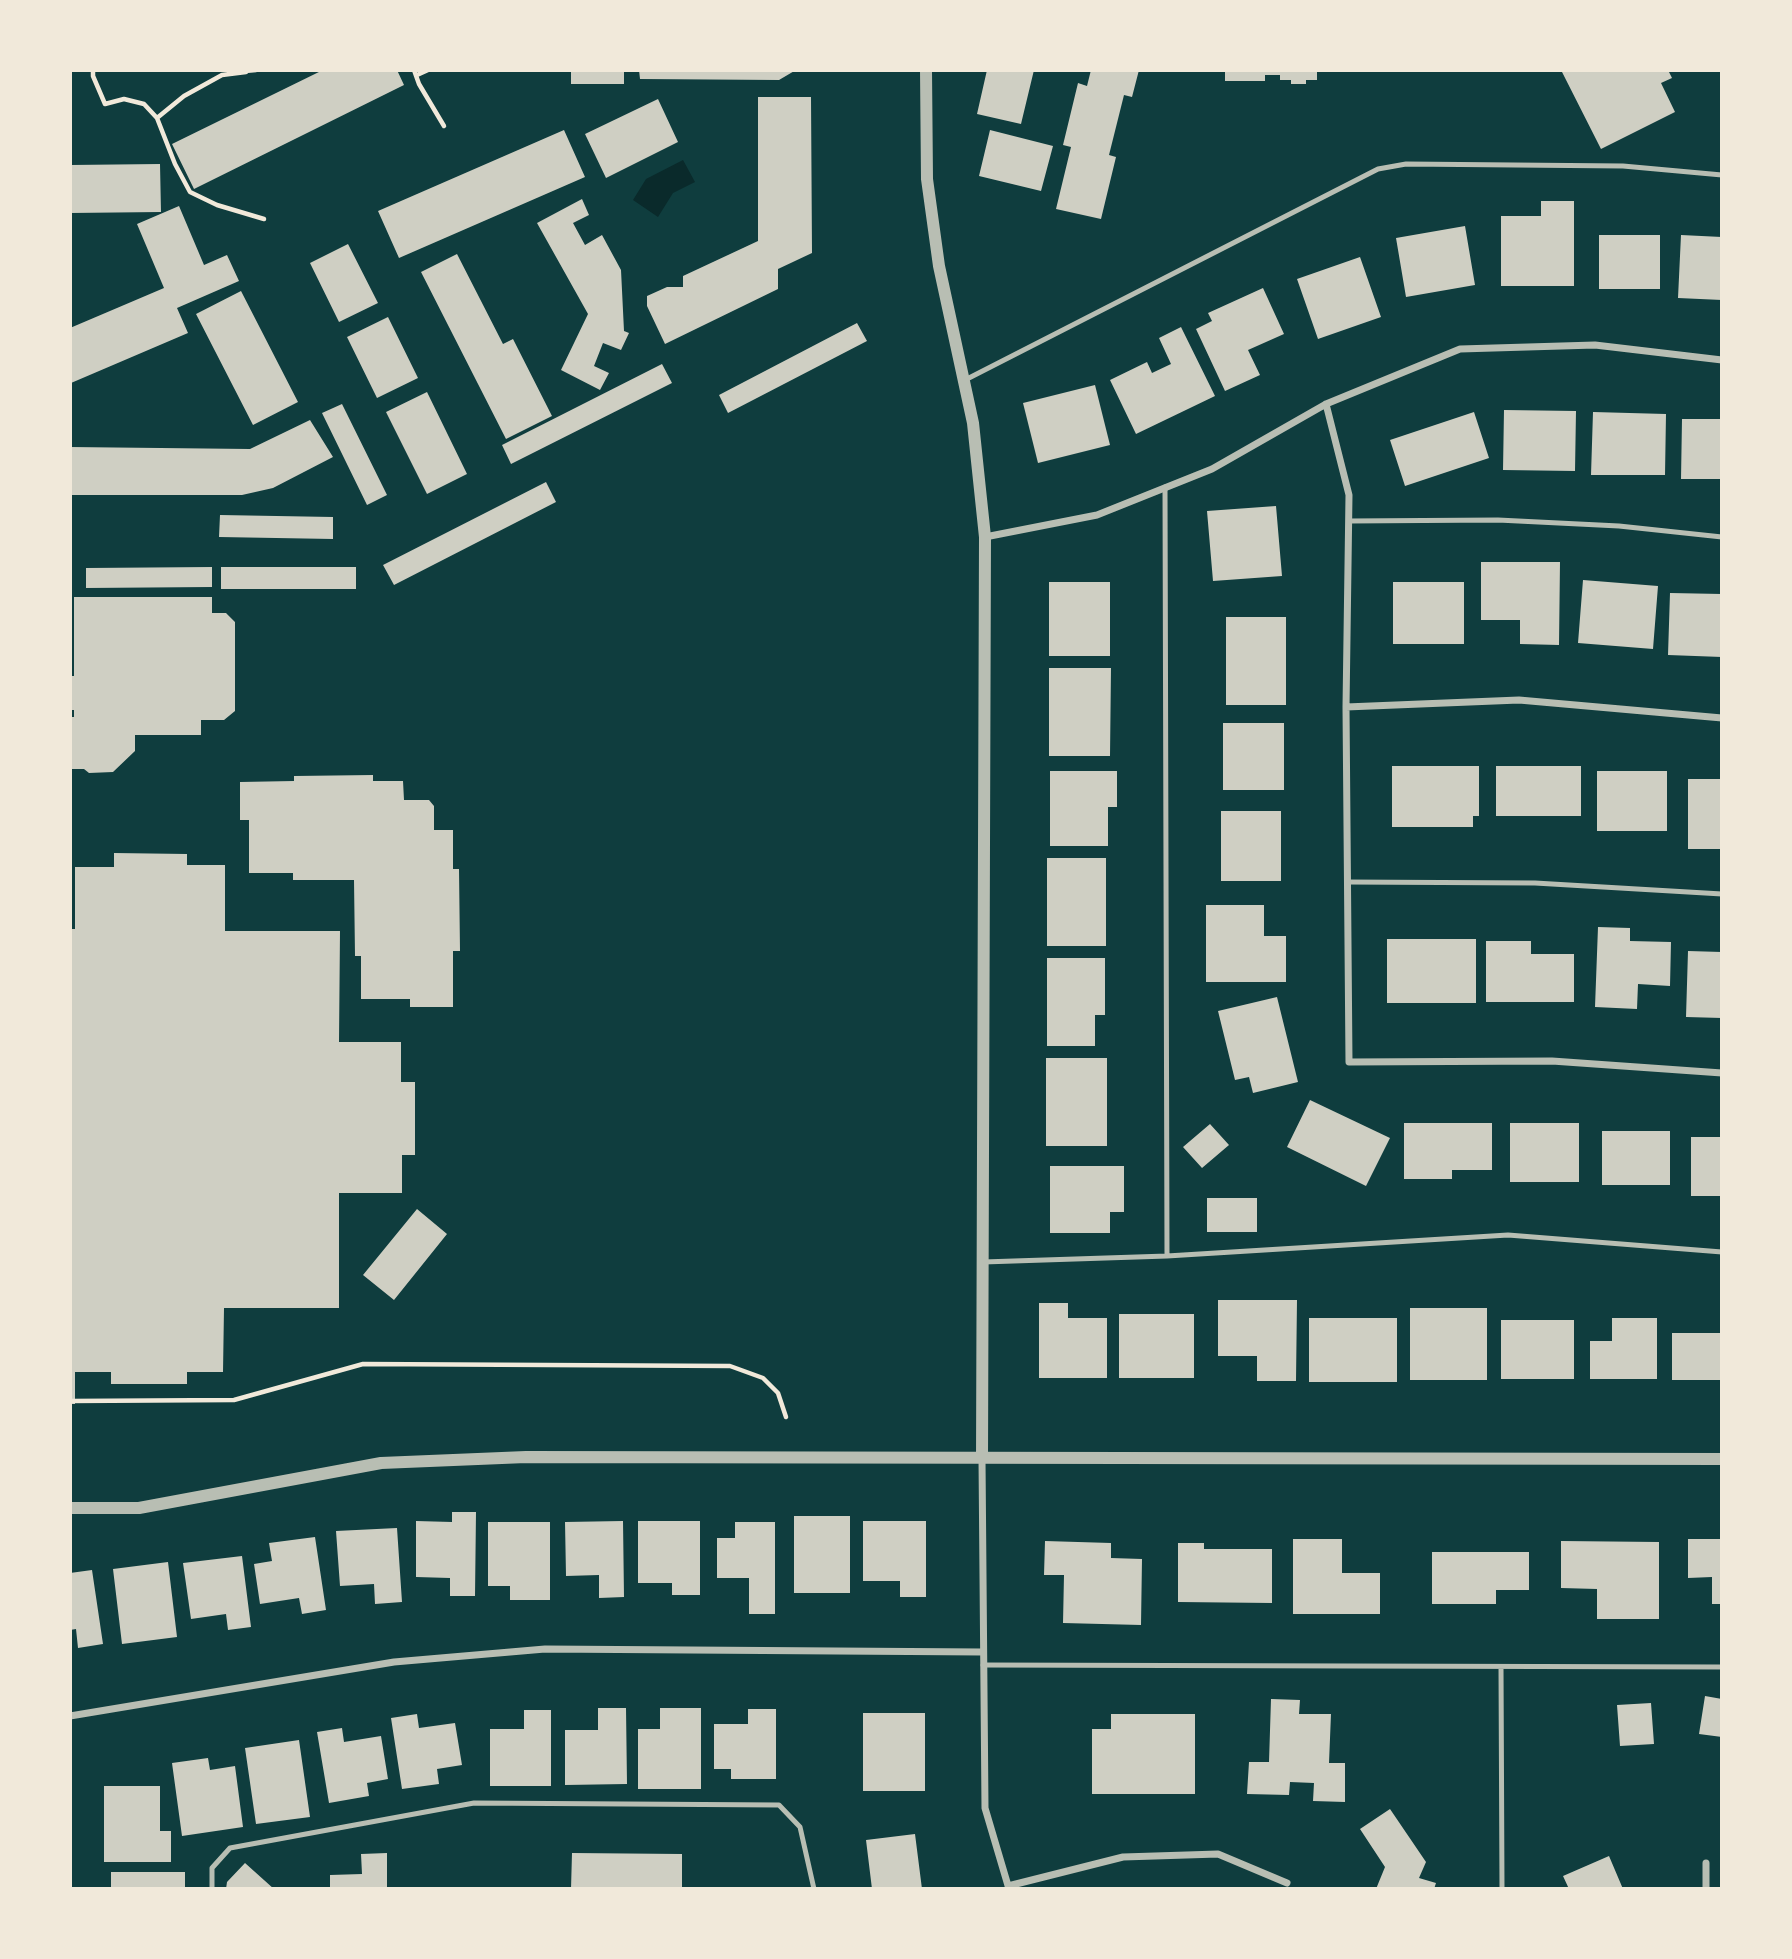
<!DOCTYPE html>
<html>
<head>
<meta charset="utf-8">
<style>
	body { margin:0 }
	#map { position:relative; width:1792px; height:1959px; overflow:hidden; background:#0f3d3e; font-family:"Varela Round",sans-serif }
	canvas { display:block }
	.frame { position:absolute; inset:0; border:72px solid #f1e9da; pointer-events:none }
</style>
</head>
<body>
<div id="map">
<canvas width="1792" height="1959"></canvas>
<div class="frame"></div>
</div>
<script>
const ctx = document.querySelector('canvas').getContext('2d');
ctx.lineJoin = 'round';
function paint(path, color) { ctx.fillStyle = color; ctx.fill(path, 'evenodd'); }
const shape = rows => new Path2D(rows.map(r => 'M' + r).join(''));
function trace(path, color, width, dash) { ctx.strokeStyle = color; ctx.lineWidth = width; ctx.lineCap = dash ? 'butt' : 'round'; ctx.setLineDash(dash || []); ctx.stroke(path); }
paint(shape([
	[683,160,695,182,673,193,658,217,633,200,646,179]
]), '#0a2a2b');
paint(shape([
	[323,70,397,70,404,85,194,189,172,144],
	[571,70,624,70,624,84,571,84],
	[639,70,796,70,779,80,640,79],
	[987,70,1034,70,1021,124,977,114],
	[1091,70,1139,70,1132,97,1124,95,1109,155,1116,157,1101,219,1056,209,1071,147,1063,145,1078,83,1087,86],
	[1225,70,1317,70,1317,80,1306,80,1306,84,1291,84,1291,80,1280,80,1280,75,1265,75,1265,81,1225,81],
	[1561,70,1668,70,1672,78,1661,83,1675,112,1601,149],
	[758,97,811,97,812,253,778,269,778,289,665,344,647,306,647,296,667,287,683,287,683,276,758,241],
	[658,99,678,142,606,178,585,134],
	[564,130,585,177,399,258,378,211],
	[990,130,1053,146,1041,191,979,176],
	[160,164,161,212,70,213,70,165],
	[582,199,589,215,573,223,585,245,602,235,621,270,624,331,629,333,621,350,603,343,594,366,609,373,600,390,561,370,588,314,537,223],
	[1541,201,1574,201,1574,286,1501,286,1501,216,1541,216],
	[179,206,204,265,227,255,239,281,177,308,188,333,71,383,70,328,164,288,137,224],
	[1465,226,1475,285,1406,297,1396,238],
	[1599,235,1660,235,1660,289,1599,289],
	[1681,235,1722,237,1722,300,1678,298],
	[348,244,378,303,339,322,310,263],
	[457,254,503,344,513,339,552,416,506,439,421,272],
	[1360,257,1381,317,1318,339,1297,279],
	[1263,288,1284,334,1248,350,1260,375,1225,391,1196,329,1212,321,1208,313],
	[241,291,298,402,253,425,196,314],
	[388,317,418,378,377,398,347,337],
	[857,323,867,341,728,413,719,395],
	[1181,327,1215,396,1136,434,1110,380,1147,362,1152,373,1171,364,1159,338],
	[662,364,672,383,511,464,502,445],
	[1095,385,1110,445,1038,463,1023,403],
	[427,392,467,474,427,494,386,412],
	[342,404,387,495,367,505,322,413],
	[1504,410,1576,411,1575,471,1503,470],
	[1474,412,1489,458,1405,486,1390,440],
	[1593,412,1666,414,1665,475,1591,475],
	[1682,419,1722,419,1722,479,1681,479],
	[310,420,333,457,273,488,242,495,70,495,70,447,250,449],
	[546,482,556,502,394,585,383,565],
	[1276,506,1282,576,1213,581,1207,511],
	[220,515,333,517,333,539,219,537],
	[1481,562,1560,562,1559,645,1520,644,1520,620,1481,620],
	[212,567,212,587,86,588,86,568],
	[221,567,356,567,356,589,221,589],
	[1583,580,1658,586,1653,649,1578,643],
	[1049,582,1110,582,1110,656,1049,656],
	[1393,582,1464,582,1464,644,1393,644],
	[1670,593,1722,594,1722,657,1668,655],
	[74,597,212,597,212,613,226,613,235,622,235,711,224,720,201,720,201,735,135,735,135,751,113,772,89,773,84,769,70,769,70,717,74,717,74,710,70,710,70,676,74,676],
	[1226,617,1286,617,1286,705,1226,705],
	[1049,668,1111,668,1110,756,1049,756],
	[1223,723,1284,723,1284,790,1223,790],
	[1392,766,1479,766,1479,816,1473,816,1473,827,1392,827],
	[1496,766,1581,766,1581,816,1496,816],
	[1050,771,1117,771,1117,807,1108,807,1108,846,1050,846],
	[1597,771,1667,771,1667,831,1597,831],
	[373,775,373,781,403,781,404,800,429,800,434,806,434,830,453,830,453,869,459,869,460,951,453,951,453,1007,410,1007,410,999,361,999,361,956,355,956,354,880,293,880,293,873,249,873,249,820,240,820,240,782,294,781,294,776],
	[1688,779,1722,779,1722,849,1688,849],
	[1221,811,1281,811,1281,881,1221,881],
	[114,853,187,854,187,865,225,865,225,931,340,931,339,1042,401,1042,401,1082,415,1082,415,1155,402,1155,402,1193,339,1193,339,1308,224,1308,223,1372,187,1372,187,1384,111,1384,111,1372,75,1372,75,1404,70,1404,72,1309,70,1309,70,929,75,929,75,867,114,867],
	[1047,858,1106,858,1106,946,1047,946],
	[1206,905,1264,905,1264,936,1286,936,1286,982,1206,982],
	[1598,927,1630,928,1630,941,1671,942,1670,986,1638,984,1637,1009,1595,1007],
	[1387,939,1476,939,1476,1003,1387,1003],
	[1486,941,1531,941,1531,954,1574,954,1574,1002,1486,1002],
	[1688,951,1722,952,1722,1018,1686,1017],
	[1047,958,1105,958,1105,1015,1095,1015,1095,1046,1047,1046],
	[1277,997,1298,1082,1253,1093,1249,1077,1235,1080,1218,1011],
	[1046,1058,1107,1058,1107,1146,1046,1146],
	[1310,1100,1390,1138,1366,1186,1287,1147],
	[1404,1123,1492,1123,1492,1170,1452,1170,1452,1179,1404,1179],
	[1510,1123,1579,1123,1579,1182,1510,1182],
	[1210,1124,1229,1145,1202,1168,1183,1147],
	[1602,1131,1670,1131,1670,1185,1602,1185],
	[1691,1137,1722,1137,1722,1196,1691,1196],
	[1050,1166,1124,1166,1124,1212,1110,1212,1110,1233,1050,1233],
	[1207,1198,1257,1198,1257,1232,1207,1232],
	[417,1209,447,1234,394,1300,363,1275],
	[1218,1300,1297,1300,1296,1381,1257,1381,1257,1356,1218,1356],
	[1039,1303,1068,1303,1068,1318,1107,1318,1107,1378,1039,1378],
	[1410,1308,1487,1308,1487,1380,1410,1380],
	[1119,1314,1194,1314,1194,1378,1119,1378],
	[1309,1318,1397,1318,1397,1382,1309,1382],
	[1612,1318,1657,1318,1657,1379,1590,1379,1590,1341,1612,1341],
	[1501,1320,1574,1320,1574,1379,1501,1379],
	[1672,1333,1722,1333,1722,1380,1672,1380],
	[452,1512,476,1512,475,1596,450,1596,450,1578,416,1577,416,1521,452,1522],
	[794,1516,850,1516,850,1593,794,1593],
	[623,1521,624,1597,599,1598,599,1575,566,1576,565,1522],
	[638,1521,700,1521,700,1595,672,1595,672,1583,638,1583],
	[863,1521,926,1521,926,1597,900,1597,900,1581,863,1581],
	[488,1522,550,1522,550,1600,510,1600,510,1586,488,1586],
	[735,1522,775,1522,775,1614,749,1614,749,1578,717,1578,717,1538,735,1538],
	[397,1528,402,1602,375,1604,374,1584,340,1586,336,1531],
	[315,1537,326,1610,302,1614,299,1598,260,1604,254,1564,272,1561,269,1543],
	[1293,1539,1342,1539,1342,1573,1380,1573,1380,1614,1293,1614],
	[1688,1539,1722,1539,1722,1604,1712,1604,1712,1577,1688,1578],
	[1045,1541,1111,1543,1111,1558,1142,1559,1141,1625,1063,1623,1064,1575,1044,1575],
	[1561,1541,1659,1542,1659,1619,1597,1619,1597,1589,1561,1588],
	[1178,1543,1204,1543,1204,1549,1272,1549,1272,1603,1178,1602],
	[1432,1552,1529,1552,1529,1590,1496,1590,1496,1604,1432,1604],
	[242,1556,251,1627,228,1630,226,1614,191,1619,183,1563],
	[168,1562,177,1637,122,1644,113,1569],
	[92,1570,103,1644,78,1648,76,1629,70,1630,70,1573],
	[1705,1696,1722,1699,1722,1737,1699,1734],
	[1271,1699,1300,1700,1299,1714,1331,1714,1329,1763,1345,1763,1345,1802,1313,1801,1314,1783,1290,1782,1289,1795,1247,1794,1249,1762,1269,1762],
	[1651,1703,1654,1744,1620,1746,1617,1705],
	[598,1708,626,1708,627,1784,565,1785,565,1730,598,1730],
	[660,1708,701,1708,701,1789,638,1789,638,1729,660,1729],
	[748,1709,776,1709,776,1779,731,1779,731,1769,714,1769,714,1724,748,1724],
	[524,1710,551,1710,551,1786,490,1786,490,1729,524,1729],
	[863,1713,925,1713,925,1791,863,1791],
	[417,1714,419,1728,455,1723,462,1765,437,1769,439,1784,402,1789,391,1718],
	[1111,1714,1195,1714,1195,1794,1092,1794,1092,1729,1111,1729],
	[342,1728,344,1742,381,1736,388,1779,367,1783,369,1796,329,1803,317,1732],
	[299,1740,310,1817,256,1824,245,1748],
	[208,1758,210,1770,235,1766,243,1827,182,1836,172,1763],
	[104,1786,160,1786,160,1831,171,1831,171,1862,104,1862],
	[1390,1809,1426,1862,1419,1878,1436,1883,1434,1889,1376,1889,1385,1867,1360,1829],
	[915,1834,922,1889,872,1889,866,1840],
	[387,1853,387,1889,330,1889,330,1875,362,1874,361,1854],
	[572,1853,682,1854,682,1889,571,1889],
	[1609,1856,1623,1889,1569,1889,1563,1876],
	[245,1863,274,1889,226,1889,227,1882],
	[111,1872,185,1872,185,1889,111,1889]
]), '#cfcfc3');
trace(shape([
	[93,70,93,76,105,104,124,99,144,104,157,118],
	[414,70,419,84,444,126],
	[245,71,256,70],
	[246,72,222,75,184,96,157,118,175,164,190,192,217,205,264,219],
	[417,75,428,70],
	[70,1401,234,1400,363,1364,730,1366,763,1378,778,1393,786,1417]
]), '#f1e9da', 4.5);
trace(shape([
	[965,380,1378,169,1406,164,1623,166,1722,175],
	[1165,487,1167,1256],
	[1349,521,1498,520,1619,526,1722,537],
	[1347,882,1535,883,1722,894],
	[983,1262,1167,1256,1508,1235,1722,1252],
	[983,1665,1722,1667],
	[1501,1667,1502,1889],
	[212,1889,212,1868,230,1848,474,1803,779,1805,800,1827,814,1889]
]), '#b8beb3', 5);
trace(shape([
	[1326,404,1349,495,1346,707,1349,1062,1552,1061,1722,1073],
	[985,537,1097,515,1212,469,1326,404,1460,349,1595,345,1722,360],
	[1346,707,1519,700,1722,718],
	[982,1459,985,1808,1009,1889],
	[70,1716,394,1662,545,1649,982,1652],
	[1008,1886,1123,1857,1218,1854,1287,1883],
	[1706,1889,1706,1863]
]), '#b8beb3', 7);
trace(shape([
	[926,70,927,179,939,266,973,423,985,537,982,1459],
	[70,1508,139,1508,381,1463,526,1457,1722,1459]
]), '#b8beb3', 12);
</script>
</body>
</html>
